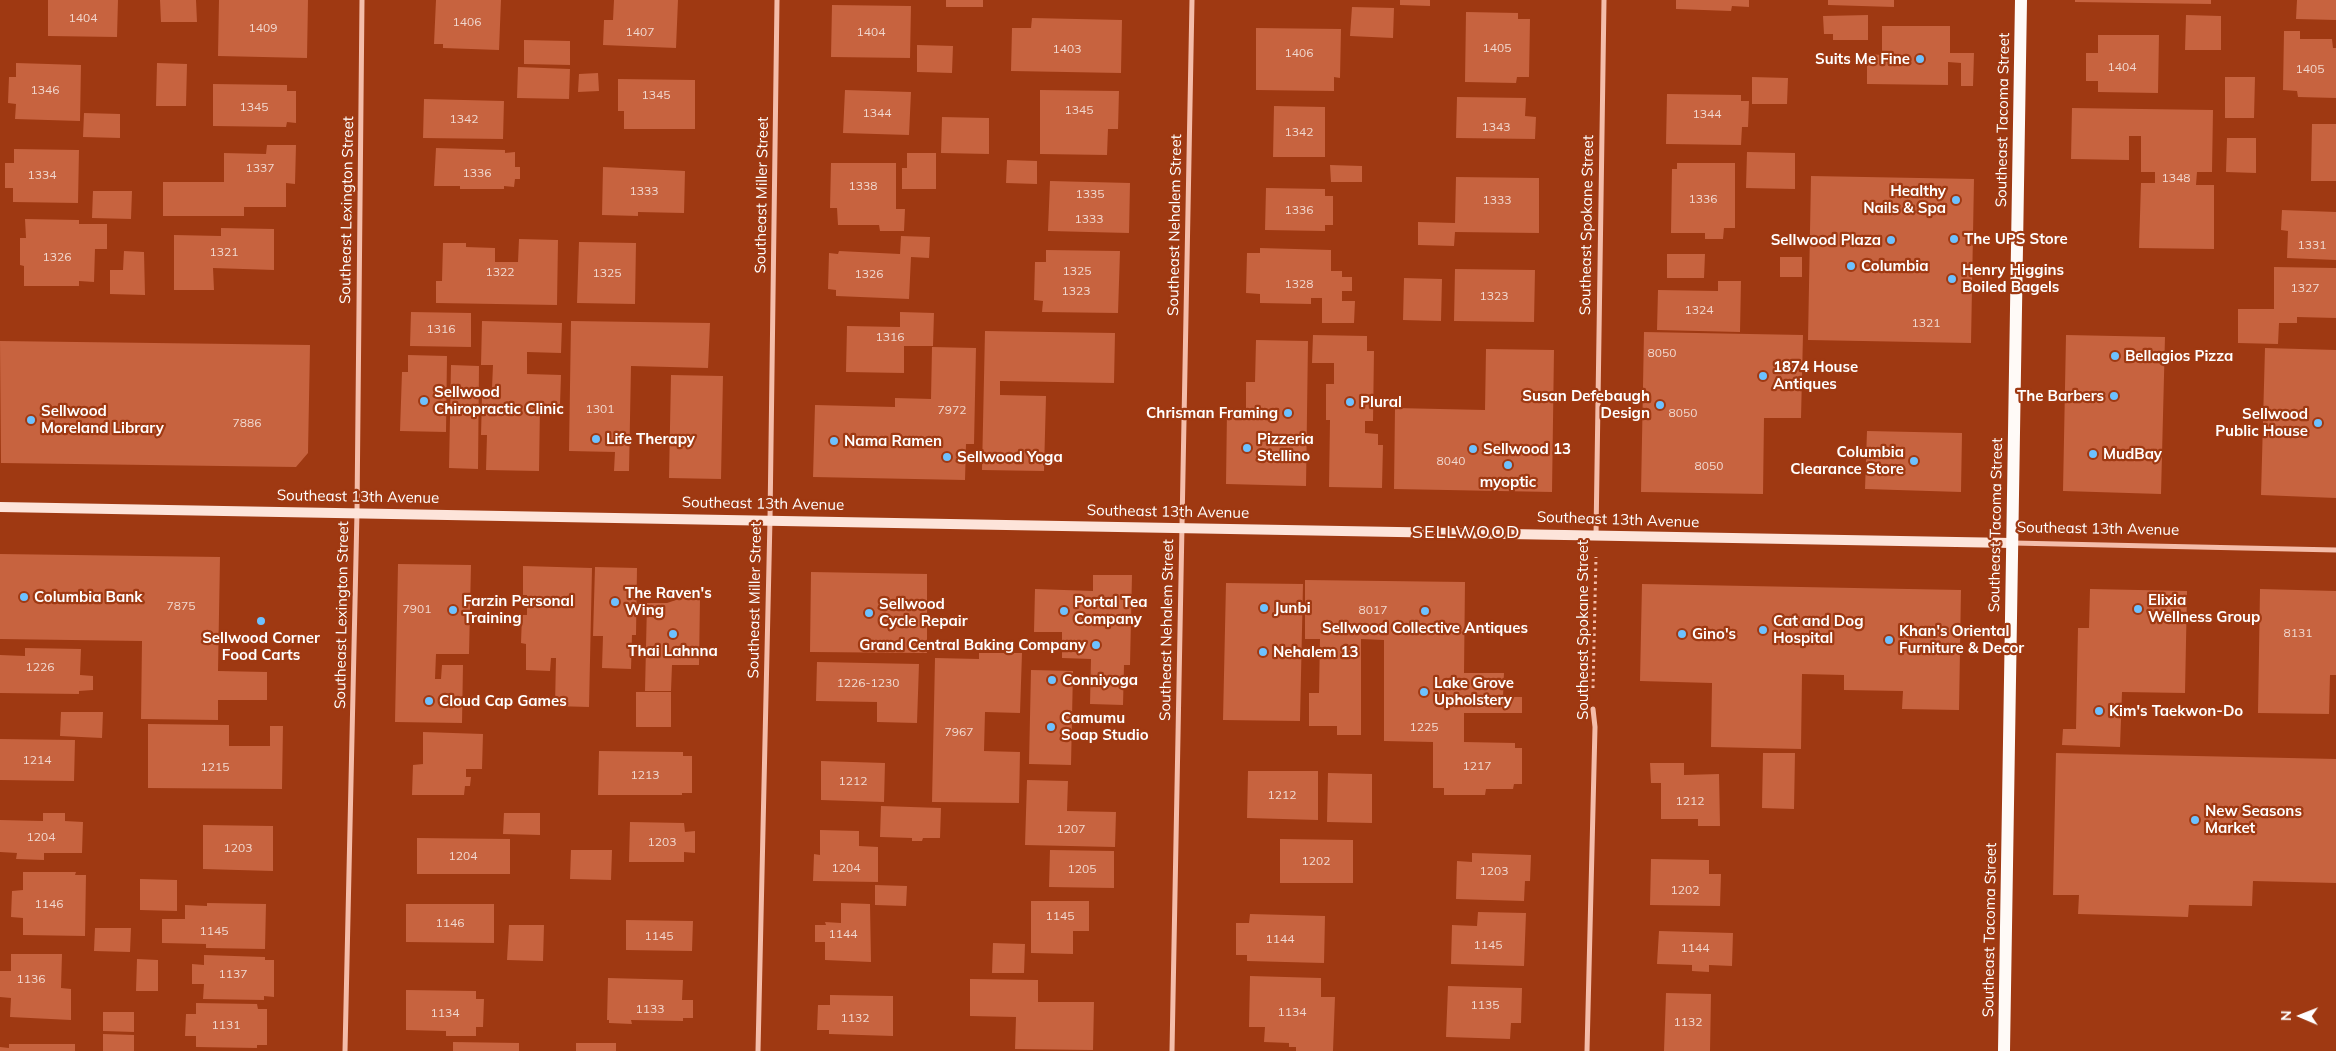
<!DOCTYPE html>
<html>
<head>
<meta charset="utf-8">
<style>
	body { margin:0 }
	#map { position:relative; width:2336px; height:1051px; overflow:hidden; background:#9f3912; font-family:Mulish,sans-serif }
	canvas { display:block }
	.north { position:absolute; left:2276px; top:991px; width:50px; height:50px; -webkit-text-stroke:4px #9f3912; paint-order:stroke; rotate:271deg; font-size:14px; font-weight:700; line-height:20px; text-align:center; color:#fff }
	.north::after { content:''; display:block; margin:auto; width:18px; height:22px; background:#fff; clip-path:polygon(50% 0,100% 100%,50% 72%,0 100%) }
</style>
</head>
<body>
<div id="map">
<canvas width="2336" height="1051"></canvas>
<div class="north">N</div>
</div>
<script>
const ctx = document.querySelector('canvas').getContext('2d');
ctx.lineJoin = 'round';
function paint(path, color) { ctx.fillStyle = color; ctx.fill(path, 'evenodd'); }
const shape = rows => new Path2D(rows.map(r => 'M' + r).join(''));
function trace(path, color, width, dash) { ctx.strokeStyle = color; ctx.lineWidth = width; ctx.lineCap = dash ? 'butt' : 'round'; ctx.setLineDash(dash || []); ctx.stroke(path); }
function label(font, color, halo, rows, align = 'center') {
  ctx.font = font + ' Mulish,sans-serif'; ctx.lineWidth = 4.5; ctx.setLineDash([]); ctx.textBaseline = 'middle'; ctx.strokeStyle = halo; ctx.fillStyle = color; for (const [text, x, y, turn = 0] of rows) {
    ctx.save(); ctx.translate(x, y); ctx.rotate((+turn || 0) * Math.PI / 180); ctx.textAlign = isNaN(turn) ? turn : align; if (halo) ctx.strokeText(text, 0, 0); ctx.fillText(text, 0, 0); ctx.restore();
  }
}
paint(shape([
	[48,0,118,0,117,37,48,36],
	[160,0,196,0,197,22,161,22],
	[219,0,308,0,307,58,218,56],
	[436,0,501,0,499,50,443,48,443,44,434,44],
	[614,0,678,0,676,48,603,45,604,20,613,20],
	[946,0,983,0,983,7,946,7],
	[1400,0,1430,0,1430,6,1400,5],
	[1676,0,1749,0,1749,7,1732,6,1731,11,1676,9],
	[1828,0,1894,0,1894,7,1828,5],
	[2075,0,2211,0,2211,4,2075,2],
	[2297,0,2336,0,2336,20,2296,19],
	[832,5,911,6,910,58,831,57],
	[1352,7,1394,8,1393,38,1350,36],
	[1466,12,1518,13,1518,19,1530,19,1529,77,1517,77,1516,83,1465,82],
	[1868,15,1868,40,1833,40,1833,34,1824,34,1823,16],
	[2186,15,2221,16,2221,50,2185,50],
	[1032,18,1122,20,1121,73,1011,71,1012,28,1031,28],
	[1882,26,1950,26,1950,53,1974,53,1973,86,1961,86,1961,63,1948,62,1948,85,1867,84,1867,54,1882,55],
	[1256,28,1341,29,1340,78,1334,77,1334,91,1256,90],
	[2284,31,2300,31,2300,39,2332,39,2333,48,2336,48,2336,98,2298,97,2297,91,2283,90],
	[2098,35,2159,35,2158,93,2098,92,2098,81,2086,81,2086,53,2098,53],
	[524,40,570,41,570,65,524,64],
	[917,45,953,46,952,73,917,72],
	[16,63,81,65,80,121,15,119,16,104,8,103,9,77,16,77],
	[157,63,187,64,186,106,156,106],
	[518,67,570,69,569,99,517,98],
	[598,73,599,91,578,92,579,74],
	[1752,77,1788,78,1787,104,1752,104],
	[2225,77,2255,77,2254,118,2225,118],
	[618,79,695,80,695,129,624,129,624,111,618,111],
	[213,84,287,85,287,91,296,91,296,123,287,122,286,127,213,126],
	[845,90,911,92,909,135,843,133],
	[1040,90,1119,91,1118,129,1108,129,1107,155,1040,154],
	[1667,94,1741,95,1741,101,1749,101,1748,127,1742,127,1741,145,1666,144],
	[1457,97,1526,98,1525,116,1536,117,1535,139,1456,138],
	[424,99,504,101,503,139,423,138],
	[1274,106,1325,107,1325,157,1273,157],
	[2072,108,2213,110,2212,172,2197,172,2196,185,2214,185,2214,249,2139,248,2141,183,2155,183,2155,172,2141,172,2141,136,2129,136,2129,160,2071,159],
	[84,113,120,114,120,138,83,137],
	[942,117,989,118,989,154,941,153],
	[2312,124,2336,124,2336,181,2311,181],
	[2227,138,2256,138,2256,173,2226,172],
	[267,145,296,145,295,184,286,183,286,207,244,207,244,216,163,216,163,182,224,182,224,153,266,154],
	[436,148,505,150,505,153,515,152,515,167,520,167,520,179,515,179,514,187,504,186,504,189,460,189,460,186,434,186],
	[14,149,79,150,78,203,13,202,13,188,5,188,5,163,14,163],
	[1747,152,1795,153,1795,189,1746,188],
	[907,153,936,153,936,189,902,189,902,168,907,168],
	[1007,160,1037,161,1037,184,1006,183],
	[831,163,896,163,896,209,905,209,904,231,880,231,879,225,838,225,837,208,830,208],
	[1677,163,1735,163,1735,228,1724,228,1723,239,1705,239,1705,233,1671,233,1672,169,1677,169],
	[1330,165,1362,166,1362,182,1331,182],
	[603,167,685,171,684,213,638,212,638,216,602,215],
	[1811,176,1974,179,1971,343,1808,340],
	[1456,177,1539,178,1539,233,1455,232,1454,246,1418,245,1418,222,1455,223],
	[1050,181,1130,183,1129,233,1048,231],
	[1266,188,1325,189,1325,196,1333,196,1333,225,1325,225,1325,231,1265,230],
	[93,191,132,191,131,219,92,218],
	[2282,210,2336,212,2336,260,2287,258,2288,231,2281,230],
	[25,219,79,220,79,224,107,224,107,249,95,249,94,282,79,281,79,286,24,286,24,266,20,265,20,238,26,238],
	[221,228,274,229,274,270,213,268,214,290,174,290,174,235,221,236],
	[901,236,930,237,929,258,911,257,909,299,836,296,836,290,828,289,829,253,838,254,839,251,900,254],
	[519,239,558,240,557,305,436,303,436,281,442,281,443,243,466,243,466,247,495,248,495,262,518,262],
	[579,242,636,243,635,304,577,303],
	[1260,248,1331,250,1331,271,1342,271,1342,277,1352,277,1352,291,1342,291,1342,301,1355,301,1354,323,1322,323,1322,298,1311,298,1311,304,1260,303,1260,294,1246,293,1247,253,1260,253],
	[1046,250,1120,251,1118,313,1042,312,1043,301,1034,300,1035,262,1046,262],
	[124,251,144,252,145,295,110,294,110,270,123,270],
	[1667,254,1705,254,1704,278,1667,278],
	[1780,257,1802,257,1802,277,1780,277],
	[2274,267,2336,268,2336,318,2297,317,2297,323,2279,323,2278,344,2238,343,2238,309,2274,309],
	[1455,269,1535,270,1534,322,1454,321],
	[1404,278,1442,279,1441,321,1403,320],
	[1718,281,1741,281,1740,332,1657,330,1658,290,1718,291],
	[411,312,471,313,471,347,410,346],
	[900,312,934,313,933,346,904,346,904,373,846,372,847,326,900,327],
	[482,321,562,323,561,353,527,352,527,374,561,375,560,405,540,405,539,471,486,470,487,435,481,435,482,398,488,398,488,388,492,388,493,365,481,365],
	[571,321,710,323,708,368,631,366,629,471,614,471,615,452,569,451],
	[985,331,1115,333,1114,383,1000,381,1000,395,1046,396,1044,471,982,470],
	[1644,332,1803,335,1801,418,1764,418,1763,494,1641,492],
	[1313,335,1367,336,1367,351,1374,351,1373,421,1365,421,1365,433,1378,434,1378,445,1383,445,1382,488,1329,487,1330,420,1326,420,1326,384,1334,384,1334,363,1312,363],
	[2066,335,2165,337,2161,494,2063,491],
	[1256,340,1308,341,1306,486,1226,484,1227,411,1246,411,1246,382,1255,382],
	[0,341,310,345,308,453,296,467,1,463],
	[932,347,976,348,974,444,966,444,965,480,813,477,815,405,895,407,895,398,931,399],
	[2265,348,2336,350,2336,498,2261,495],
	[1486,349,1554,350,1552,492,1394,489,1395,408,1485,410],
	[408,355,447,356,446,432,400,431,402,372,408,372],
	[451,365,479,366,478,469,449,468],
	[671,375,723,376,721,479,669,478],
	[1867,431,1962,433,1961,492,1865,489],
	[0,554,220,557,218,671,267,672,267,700,218,700,218,720,141,719,142,641,0,639],
	[398,564,471,565,469,654,436,654,435,679,441,679,442,665,463,665,462,723,395,722],
	[523,566,592,568,589,707,555,706,556,658,551,658,550,671,526,670,526,644,521,643,522,615,527,615,527,595,523,595],
	[595,567,637,568,636,635,632,635,631,669,602,668,603,636,593,636],
	[811,572,927,574,927,653,810,652],
	[1093,575,1132,575,1130,665,1124,665,1123,705,1090,704,1091,659,1062,658,1062,632,1034,632,1035,589,1093,591],
	[1305,580,1465,582,1464,673,1504,673,1503,697,1522,697,1522,713,1464,713,1464,742,1515,743,1515,748,1522,748,1522,784,1514,784,1513,789,1486,789,1485,795,1444,795,1444,788,1433,788,1433,742,1384,741,1384,640,1361,639,1361,735,1337,735,1337,726,1309,726,1309,693,1319,693,1320,639,1305,639],
	[1226,583,1303,584,1300,721,1223,720],
	[1642,584,1961,590,1959,710,1902,709,1903,691,1844,690,1844,675,1802,674,1801,749,1711,747,1712,683,1640,681],
	[2090,589,2187,591,2185,693,2122,692,2120,747,2062,745,2063,729,2076,729,2078,628,2089,628],
	[2260,589,2336,591,2336,675,2330,675,2329,714,2258,713],
	[682,598,700,598,699,665,672,665,671,691,645,691,647,603,667,603],
	[25,648,81,649,80,675,93,676,93,690,79,691,79,694,0,693,0,655,25,656],
	[979,653,1022,653,1020,713,985,712,984,751,1020,752,1019,803,932,802,935,658,979,659],
	[817,662,919,664,917,723,877,722,877,702,816,701],
	[1031,670,1073,671,1071,765,1029,764],
	[636,692,671,692,671,727,636,727],
	[61,712,103,712,102,738,60,736],
	[148,724,229,725,229,746,270,746,270,726,283,726,282,789,148,788],
	[423,732,483,734,482,769,466,769,466,777,471,777,470,786,465,786,464,795,412,795,413,765,423,764],
	[0,739,75,740,74,781,0,780],
	[599,751,683,752,683,756,692,756,692,793,682,793,682,795,598,795],
	[1763,753,1795,753,1794,809,1762,808],
	[2056,753,2336,759,2336,883,2253,881,2252,906,2189,905,2188,917,2078,914,2079,895,2053,895],
	[821,761,885,763,884,802,821,800],
	[1650,763,1684,763,1684,775,1719,774,1720,826,1698,826,1698,819,1661,819,1661,783,1651,783],
	[1248,771,1318,771,1318,820,1247,818],
	[1328,773,1372,774,1372,823,1327,822],
	[1027,780,1068,781,1067,811,1116,812,1115,847,1025,845],
	[881,806,941,808,940,838,923,838,922,841,912,841,912,838,880,837],
	[43,813,65,813,65,821,83,822,82,853,44,853,44,860,16,859,17,853,0,852,0,820,43,821],
	[504,813,540,813,540,835,503,834],
	[630,822,684,823,685,832,695,831,695,853,684,852,684,862,629,862],
	[203,825,273,826,273,871,203,869],
	[820,830,859,831,859,846,878,847,878,882,813,881,814,854,820,855],
	[417,838,510,839,510,874,417,874],
	[1280,839,1353,840,1353,883,1280,883],
	[571,850,612,850,611,880,570,879],
	[1050,850,1114,851,1114,888,1049,887],
	[1472,853,1531,855,1530,881,1525,881,1524,901,1456,899,1457,861,1472,862],
	[1651,859,1709,860,1709,874,1721,874,1720,906,1650,905],
	[23,872,76,872,75,875,86,875,85,936,23,935,23,918,11,917,12,891,23,890],
	[140,879,177,880,177,911,140,910],
	[875,885,907,886,906,906,875,905],
	[1031,901,1089,901,1089,931,1073,931,1073,954,1031,953],
	[207,903,266,904,265,949,206,948,206,944,162,943,162,919,185,919,185,905,207,906],
	[841,903,870,904,871,962,825,960,825,942,815,942,815,925,826,925,825,922,841,923],
	[406,904,494,904,494,943,406,942],
	[1478,912,1526,913,1524,966,1451,964,1452,925,1477,926],
	[1250,914,1325,916,1324,963,1247,961,1247,955,1236,955,1236,923,1249,923],
	[626,920,693,921,692,951,626,950],
	[509,925,544,925,543,961,507,960],
	[95,928,131,928,130,952,94,951],
	[1659,931,1733,933,1732,966,1709,965,1709,972,1692,971,1692,965,1657,964],
	[993,943,1025,944,1024,973,992,973],
	[11,954,62,954,61,988,71,989,71,1020,10,1017,11,998,0,997,0,971,11,971],
	[204,955,265,957,265,960,274,960,274,997,264,996,264,1000,203,999,204,984,192,984,192,964,204,965],
	[137,959,158,960,158,991,136,991],
	[1250,976,1321,978,1321,997,1335,997,1333,1051,1296,1051,1296,1047,1289,1047,1289,1043,1264,1042,1265,1027,1249,1027],
	[608,978,683,980,682,1000,693,1000,693,1018,683,1018,683,1021,631,1020,632,1024,609,1023,609,1020,607,1020],
	[970,979,1038,980,1038,1002,1094,1002,1093,1050,1015,1049,1016,1017,970,1016],
	[1448,986,1522,988,1521,1023,1511,1023,1510,1039,1446,1037],
	[406,990,476,991,476,999,484,999,483,1027,476,1027,476,1036,446,1036,446,1031,406,1030],
	[1666,993,1711,994,1710,1051,1664,1051],
	[830,995,893,996,893,1036,829,1034,829,1030,817,1030,818,1005,830,1005],
	[196,1003,257,1004,258,1009,267,1009,267,1045,257,1045,257,1048,196,1047,196,1036,185,1036,186,1014,196,1014],
	[103,1012,134,1012,134,1032,103,1031],
	[103,1034,134,1035,134,1051,103,1051],
	[453,1042,519,1043,519,1051,453,1051],
	[576,1043,616,1043,616,1051,576,1051],
	[9,1044,75,1044,75,1051,0,1051,0,1047,9,1048]
]), '#c7633f');
trace(shape([
	[1593,688,1596,557]
]), '#f4bdaa', 3, [2.5, 4]);
trace(shape([
	[1596,535,1604,0],
	[2013,543,2336,550],
	[345,1051,357,512,362,0],
	[758,1051,770,519,777,0],
	[1172,1051,1192,0],
	[1587,1051,1595,727,1593,709]
]), '#f4bdaa', 5);
trace(shape([
	[0,507,2012,543]
]), '#fde4da', 10);
trace(shape([
	[2004,1051,2021,0]
]), '#fffaf7', 12);
for (const [x, y, r, color] of [
	[1920,59,5,"#6dc1ff"],
	[1956,200,5,"#6dc1ff"],
	[1954,239,5,"#6dc1ff"],
	[1891,240,5,"#6dc1ff"],
	[1851,266,5,"#6dc1ff"],
	[1952,279,5,"#6dc1ff"],
	[2115,356,5,"#6dc1ff"],
	[1763,376,5,"#6dc1ff"],
	[2114,396,5,"#6dc1ff"],
	[424,401,5,"#6dc1ff"],
	[1350,402,5,"#6dc1ff"],
	[1660,405,5,"#6dc1ff"],
	[1288,413,5,"#6dc1ff"],
	[31,420,5,"#6dc1ff"],
	[2318,423,5,"#6dc1ff"],
	[596,439,5,"#6dc1ff"],
	[834,441,5,"#6dc1ff"],
	[1247,448,5,"#6dc1ff"],
	[1473,449,5,"#6dc1ff"],
	[2093,454,5,"#6dc1ff"],
	[947,457,5,"#6dc1ff"],
	[1914,461,5,"#6dc1ff"],
	[1508,465,5,"#6dc1ff"],
	[24,597,5,"#6dc1ff"],
	[615,602,5,"#6dc1ff"],
	[1264,608,5,"#6dc1ff"],
	[2138,609,5,"#6dc1ff"],
	[453,610,5,"#6dc1ff"],
	[1064,611,5,"#6dc1ff"],
	[1425,611,5,"#6dc1ff"],
	[869,613,5,"#6dc1ff"],
	[261,621,5,"#6dc1ff"],
	[1763,630,5,"#6dc1ff"],
	[673,634,5,"#6dc1ff"],
	[1682,634,5,"#6dc1ff"],
	[1889,640,5,"#6dc1ff"],
	[1096,645,5,"#6dc1ff"],
	[1263,652,5,"#6dc1ff"],
	[1052,680,5,"#6dc1ff"],
	[1424,692,5,"#6dc1ff"],
	[429,701,5,"#6dc1ff"],
	[2099,711,5,"#6dc1ff"],
	[1051,727,5,"#6dc1ff"],
	[2195,820,5,"#6dc1ff"]
]) { const dot = new Path2D(); dot.arc(x, y, r, 0, 2 * Math.PI); ctx.fillStyle = color; ctx.fill(dot); trace(dot, '#9f3912', 2); }
label('12px', '#f1d8cf', null, [
	["1404",83,18],
	["1406",467,22],
	["1409",263,28],
	["1407",640,32],
	["1404",871,32],
	["1405",1497,48],
	["1403",1067,49],
	["1406",1299,53],
	["1404",2122,67],
	["1405",2310,69],
	["1346",45,90],
	["1345",656,95],
	["1345",254,107],
	["1345",1079,110],
	["1344",877,113],
	["1344",1707,114],
	["1342",464,119],
	["1343",1496,127],
	["1342",1299,132],
	["1337",260,168],
	["1336",477,173],
	["1334",42,175],
	["1348",2176,178],
	["1338",863,186],
	["1333",644,191],
	["1335",1090,194],
	["1336",1703,199],
	["1333",1497,200],
	["1336",1299,210],
	["1333",1089,219],
	["1331",2312,245],
	["1321",224,252],
	["1326",57,257],
	["1325",1077,271],
	["1322",500,272],
	["1325",607,273],
	["1326",869,274],
	["1328",1299,284],
	["1327",2305,288],
	["1323",1076,291],
	["1323",1494,296],
	["1324",1699,310],
	["1321",1926,323],
	["1316",441,329],
	["1316",890,337],
	["8050",1662,353],
	["1301",600,409],
	["7972",952,410],
	["8050",1683,413],
	["7886",247,423],
	["8040",1451,461],
	["8050",1709,466],
	["7875",181,606],
	["7901",417,609],
	["8017",1373,610],
	["8131",2298,633],
	["1226",40,667],
	["1226-1230",868,683],
	["1225",1424,727],
	["7967",959,732],
	["1214",37,760],
	["1217",1477,766],
	["1215",215,767],
	["1213",645,775],
	["1212",853,781],
	["1212",1282,795],
	["1212",1690,801],
	["1207",1071,829],
	["1204",41,837],
	["1203",662,842],
	["1203",238,848],
	["1204",463,856],
	["1202",1316,861],
	["1204",846,868],
	["1205",1082,869],
	["1203",1494,871],
	["1202",1685,890],
	["1146",49,904],
	["1145",1060,916],
	["1146",450,923],
	["1145",214,931],
	["1144",843,934],
	["1145",659,936],
	["1144",1280,939],
	["1145",1488,945],
	["1144",1695,948],
	["1137",233,974],
	["1136",31,979],
	["1135",1485,1005],
	["1133",650,1009],
	["1134",1292,1012],
	["1134",445,1013],
	["1132",855,1018],
	["1132",1688,1022],
	["1131",226,1025]
]);
label('bold 15px', '#fff', '#9f3912', [
	["Suits Me Fine",1910,59,"right"],
	["Healthy",1946,191,"right"],
	["Nails & Spa",1946,208,"right"],
	["The UPS Store",1964,239],
	["Sellwood Plaza",1881,240,"right"],
	["Columbia",1861,266],
	["Henry Higgins",1962,270],
	["Boiled Bagels",1962,287],
	["Bellagios Pizza",2125,356],
	["1874 House",1773,367],
	["Antiques",1773,384],
	["Sellwood",434,392],
	["Chiropractic Clinic",434,409],
	["Susan Defebaugh",1650,396,"right"],
	["Design",1650,413,"right"],
	["The Barbers",2104,396,"right"],
	["Plural",1360,402],
	["Sellwood",41,411],
	["Moreland Library",41,428],
	["Chrisman Framing",1278,413,"right"],
	["Sellwood",2308,414,"right"],
	["Public House",2308,431,"right"],
	["Life Therapy",606,439],
	["Pizzeria",1257,439],
	["Stellino",1257,456],
	["Nama Ramen",844,441],
	["Sellwood 13",1483,449],
	["Columbia",1904,452,"right"],
	["Clearance Store",1904,469,"right"],
	["MudBay",2103,454],
	["Sellwood Yoga",957,457],
	["myoptic",1508,482,"center"],
	["The Raven's",625,593],
	["Wing",625,610],
	["Columbia Bank",34,597],
	["Elixia",2148,600],
	["Wellness Group",2148,617],
	["Farzin Personal",463,601],
	["Training",463,618],
	["Portal Tea",1074,602],
	["Company",1074,619],
	["Sellwood",879,604],
	["Cycle Repair",879,621],
	["Junbi",1274,608],
	["Cat and Dog",1773,621],
	["Hospital",1773,638],
	["Sellwood Collective Antiques",1425,628,"center"],
	["Khan's Oriental",1899,631],
	["Furniture & Decor",1899,648],
	["Gino's",1692,634],
	["Sellwood Corner",261,638,"center"],
	["Food Carts",261,655,"center"],
	["Grand Central Baking Company",1086,645,"right"],
	["Thai Lahnna",673,651,"center"],
	["Nehalem 13",1273,652],
	["Conniyoga",1062,680],
	["Lake Grove",1434,683],
	["Upholstery",1434,700],
	["Cloud Cap Games",439,701],
	["Kim's Taekwon-Do",2109,711],
	["Camumu",1061,718],
	["Soap Studio",1061,735],
	["New Seasons",2205,811],
	["Market",2205,828]
], 'left');
label('15px', '#fff', '#9f3912', [
	["Southeast Tacoma Street",2003,120,-89],
	["Southeast Miller Street",762,195,-89],
	["Southeast Lexington Street",347,210,-89],
	["Southeast Nehalem Street",1175,225,-89],
	["Southeast Spokane Street",1587,225,-89],
	["Southeast 13th Avenue",358,497,1],
	["Southeast 13th Avenue",763,504,1],
	["Southeast 13th Avenue",1168,512,1],
	["Southeast 13th Avenue",1618,520,2],
	["Southeast Tacoma Street",1996,525,-89],
	["Southeast 13th Avenue",2098,529,1],
	["Southeast Miller Street",755,600,-89],
	["Southeast Lexington Street",342,615,-89],
	["Southeast Nehalem Street",1167,630,-89],
	["Southeast Spokane Street",1583,630,-90],
	["Southeast Tacoma Street",1990,930,-89]
]);
ctx.letterSpacing = '1px';
label('18px', '#fff', '#9f3912', [
	["SELLWOOD",1466,533]
]);
ctx.letterSpacing = '0px';
</script>
</body>
</html>
